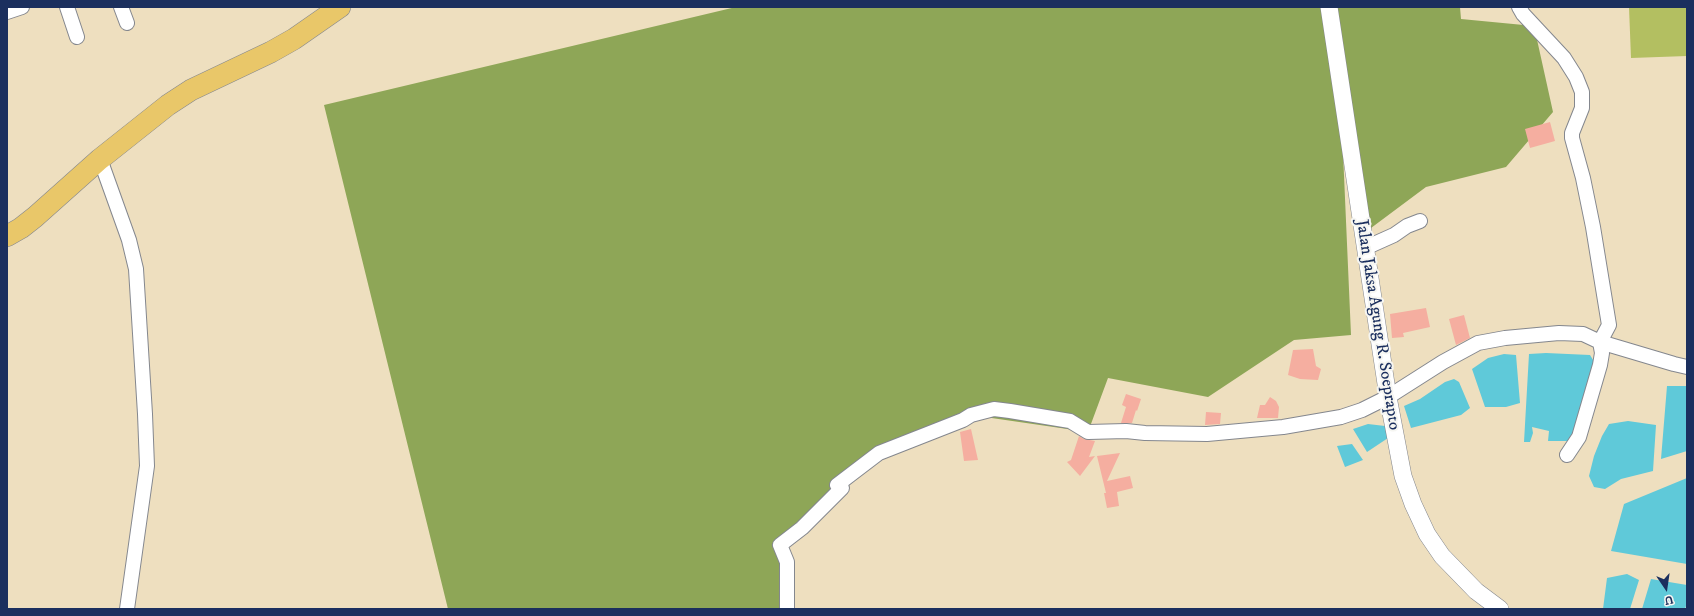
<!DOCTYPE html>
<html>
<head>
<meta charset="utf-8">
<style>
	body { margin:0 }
	#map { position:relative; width:1694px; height:616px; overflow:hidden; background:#eedfbf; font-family:"IM FELL DW Pica",serif }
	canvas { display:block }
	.frame { position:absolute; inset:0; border:8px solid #1b2f5e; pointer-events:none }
	.north { position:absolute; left:1646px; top:568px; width:40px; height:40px; -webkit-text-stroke:3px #f6f6f2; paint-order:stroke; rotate:167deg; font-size:11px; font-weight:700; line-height:16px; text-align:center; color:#1b2f5e }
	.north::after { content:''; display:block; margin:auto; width:14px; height:18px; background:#1b2f5e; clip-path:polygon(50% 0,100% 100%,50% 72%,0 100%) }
</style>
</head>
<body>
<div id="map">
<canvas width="1694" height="616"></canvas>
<div class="frame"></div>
<div class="north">U</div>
</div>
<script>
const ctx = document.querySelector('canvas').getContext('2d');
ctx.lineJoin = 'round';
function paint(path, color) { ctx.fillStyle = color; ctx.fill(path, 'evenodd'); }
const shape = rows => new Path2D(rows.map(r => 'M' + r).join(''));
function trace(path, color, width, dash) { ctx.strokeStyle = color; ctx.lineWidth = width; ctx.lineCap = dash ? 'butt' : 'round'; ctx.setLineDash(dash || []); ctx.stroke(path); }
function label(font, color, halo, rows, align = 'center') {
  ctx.font = font + ' "IM FELL DW Pica",serif'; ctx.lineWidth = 4; ctx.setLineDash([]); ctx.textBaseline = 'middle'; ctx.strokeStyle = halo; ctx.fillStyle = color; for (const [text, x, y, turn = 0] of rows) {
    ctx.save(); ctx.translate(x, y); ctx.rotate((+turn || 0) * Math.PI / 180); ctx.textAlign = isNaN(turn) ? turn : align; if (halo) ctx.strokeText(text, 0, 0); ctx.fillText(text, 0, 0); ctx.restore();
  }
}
paint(shape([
	[1629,7,1687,7,1687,56,1631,58]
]), '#b3bf61');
paint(shape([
	[736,7,1460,7,1461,19,1534,26,1553,112,1506,167,1426,187,1371,228,1341,107,1351,335,1294,340,1208,397,1108,378,1088,432,971,415,879,453,780,545,779,609,448,609,324,105]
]), '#8ea657');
paint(shape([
	[1546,353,1590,355,1598,368,1574,441,1548,441,1549,431,1532,427,1533,433,1530,442,1524,442,1529,354],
	[1504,354,1516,355,1520,403,1506,407,1485,407,1472,369,1488,358],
	[1454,379,1459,382,1470,408,1461,415,1411,428,1404,406,1420,399,1445,382],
	[1667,386,1687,386,1687,451,1661,459],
	[1628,421,1656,425,1653,471,1621,479,1605,489,1594,487,1589,476,1594,456,1602,436,1609,424],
	[1368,424,1385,426,1388,438,1367,452,1353,429],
	[1352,444,1363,460,1345,467,1337,446],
	[1687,478,1687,564,1611,551,1624,504],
	[1627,574,1639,580,1630,609,1603,609,1607,578],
	[1651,579,1687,585,1687,603,1685,609,1642,609]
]), '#5fc9d9');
paint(shape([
	[1550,122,1555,141,1530,148,1525,129],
	[1426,308,1430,327,1403,333,1404,337,1392,338,1390,314],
	[1464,315,1470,338,1456,345,1449,319],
	[1313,349,1316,366,1321,369,1318,380,1300,379,1288,375,1293,350],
	[1126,394,1141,399,1137,411,1136,410,1132,423,1121,423,1126,407,1122,405],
	[1270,397,1276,401,1279,407,1278,418,1257,418,1260,405,1265,405],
	[1206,412,1221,413,1220,424,1205,425],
	[971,429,978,460,964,461,960,432],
	[1079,436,1084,439,1095,441,1089,457,1095,456,1080,476,1067,462,1071,460],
	[1120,453,1107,481,1130,476,1133,488,1117,492,1119,506,1107,508,1104,493,1106,493,1097,456]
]), '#f5aea0');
const minor = shape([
	[67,7,77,37],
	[121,7,127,23],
	[1519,7,1523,14,1564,58,1576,77,1582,92,1582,108,1572,133,1572,138,1583,178,1593,227,1609,325,1600,342,1602,353,1600,365,1579,437,1567,455],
	[7,12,22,7],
	[100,159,129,240,136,269,145,414,147,466,127,609],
	[1365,248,1394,235,1407,226,1420,221],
	[787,609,787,562,780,545,802,528,842,488,837,485,879,453,963,420,971,415,994,409,1010,411,1070,421,1088,432,1126,431,1145,433,1207,434,1283,427,1341,417,1362,410,1388,397,1443,362,1478,343,1505,338,1559,333,1583,334,1600,342,1674,364,1687,367]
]);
const tertiary = shape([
	[1329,7,1388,397,1403,476,1413,504,1427,534,1442,556,1476,591,1500,609]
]);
const primary = shape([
	[7,236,21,228,35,217,100,159,168,105,191,90,271,52,294,39,340,7]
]);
trace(minor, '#84878e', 16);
trace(tertiary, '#84878e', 18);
trace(primary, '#84878e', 22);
trace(minor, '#fff', 14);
trace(tertiary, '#fff', 17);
trace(primary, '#e9c769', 21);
label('17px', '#1b2f5e', '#f6f6f2', [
	["Jalan Jaksa Agung R. Soeprapto",1377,325,81]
]);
</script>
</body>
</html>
